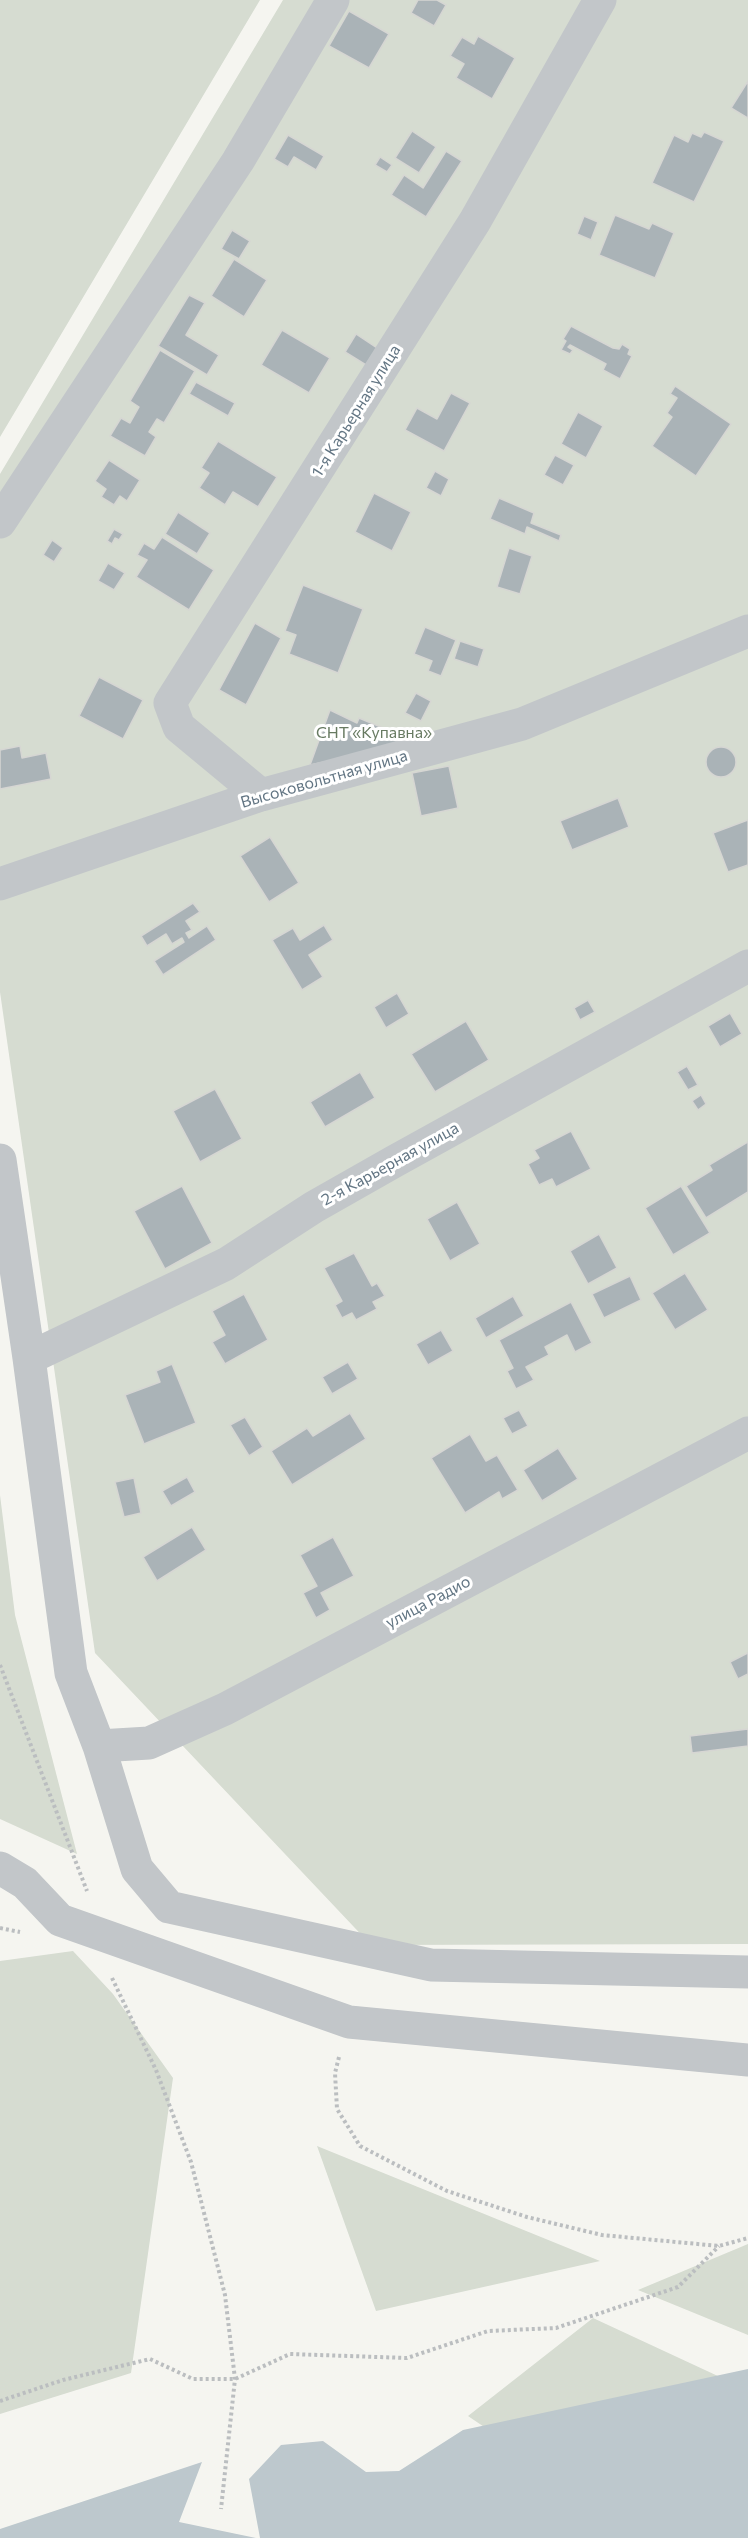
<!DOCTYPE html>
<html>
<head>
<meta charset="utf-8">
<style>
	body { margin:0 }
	canvas { display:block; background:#f5f5f0 }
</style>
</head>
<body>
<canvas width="748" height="2538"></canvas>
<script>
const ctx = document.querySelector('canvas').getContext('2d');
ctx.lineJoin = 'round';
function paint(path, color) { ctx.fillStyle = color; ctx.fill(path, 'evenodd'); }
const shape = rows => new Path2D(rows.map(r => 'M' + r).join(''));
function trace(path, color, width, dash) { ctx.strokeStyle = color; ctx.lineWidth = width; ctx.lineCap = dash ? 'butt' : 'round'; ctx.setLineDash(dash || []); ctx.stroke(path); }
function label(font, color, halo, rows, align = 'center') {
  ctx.font = font + ' Commissioner,sans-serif'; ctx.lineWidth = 6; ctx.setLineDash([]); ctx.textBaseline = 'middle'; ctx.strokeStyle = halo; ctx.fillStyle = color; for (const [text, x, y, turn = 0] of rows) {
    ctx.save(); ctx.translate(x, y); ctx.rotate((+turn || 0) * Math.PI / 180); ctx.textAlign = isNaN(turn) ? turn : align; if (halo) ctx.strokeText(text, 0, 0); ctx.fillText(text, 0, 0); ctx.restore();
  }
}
paint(shape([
	[0,0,260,0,0,437],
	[283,0,748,0,748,1944,371,1945,95,1653,0,992,0,474],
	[0,1495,15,1615,77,1854,0,1819],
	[73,1951,113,1994,173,2078,131,2373,0,2414,0,1961],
	[317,2146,600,2261,376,2311],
	[748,2244,748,2335,638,2290],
	[593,2318,748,2390,530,2458,468,2416]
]), '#d6dcd1');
paint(shape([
	[748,2369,748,2538,260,2538,249,2479,281,2445,323,2441,366,2472,399,2471,463,2430],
	[202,2462,179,2522,256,2538,0,2538,0,2529]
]), '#bdc8cd');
const building = shape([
	[418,0,437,0,446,5,434,26,411,13,418,0],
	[349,11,389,34,369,68,329,46,349,11],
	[478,36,515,58,492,99,456,78,464,64,450,56,462,37,474,44,478,36],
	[748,81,748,118,731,108,748,81],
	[412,131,436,147,419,173,395,158,412,131],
	[704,132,724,141,694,202,652,183,674,135,688,142,692,133,701,137,704,132],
	[288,135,324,156,316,170,294,157,288,167,274,159,288,135],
	[446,151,462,161,426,217,391,195,404,175,423,188,446,151],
	[380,157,392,165,387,172,375,165,380,157],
	[615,215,649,229,652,223,674,233,655,278,599,255,615,215],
	[584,216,598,222,591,240,577,234,584,216],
	[232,230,250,241,239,259,221,249,232,230],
	[234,259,267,280,244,317,211,296,234,259],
	[189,295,205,303,186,335,219,355,207,375,158,346,189,295],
	[571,326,613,348,619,349,622,344,630,349,628,354,632,356,620,379,603,370,606,364,570,345,568,347,573,350,570,354,561,350,566,341,563,339,571,326],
	[282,330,330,358,309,393,261,365,282,330],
	[356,334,377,348,366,365,345,352,356,334],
	[160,350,195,371,164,423,157,419,149,432,156,437,145,456,110,436,121,418,130,423,139,407,130,401,160,350],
	[196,382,235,403,228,416,189,394,196,382],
	[675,386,731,424,696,476,652,446,672,417,667,413,677,398,670,394,675,386],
	[451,393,470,403,444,451,405,430,417,408,437,419,451,393],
	[578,412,603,426,586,458,561,444,578,412],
	[218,441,277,477,258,507,233,492,225,505,199,488,209,473,201,468,218,441],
	[555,455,574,465,563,485,544,475,555,455],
	[109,460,140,480,127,501,120,496,114,505,101,497,106,489,95,481,109,460],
	[435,471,449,479,441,496,426,488,435,471],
	[374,493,411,512,392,551,355,532,374,493],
	[499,498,534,513,531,523,561,535,559,541,527,527,525,534,490,519,499,498],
	[178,512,210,533,197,554,165,534,178,512],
	[114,529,123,534,119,540,115,538,112,544,107,541,114,529],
	[162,537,214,570,189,610,136,577,147,560,137,555,144,543,154,549,162,537],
	[52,540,63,548,54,562,43,555,52,540],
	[509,548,532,556,520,594,497,587,509,548],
	[108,563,125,573,114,590,98,581,108,563],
	[303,585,363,609,338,673,289,654,296,635,285,631,303,585],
	[255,623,281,638,246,705,219,690,255,623],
	[425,627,456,640,441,676,428,671,432,661,414,654,425,627],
	[460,641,484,649,478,667,454,659,460,641],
	[99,677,143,700,123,739,79,716,99,677],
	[416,693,431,701,421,721,405,713,416,693],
	[330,710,357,723,359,718,400,735,393,748,310,765,330,710],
	[20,746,22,758,46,753,51,779,0,789,0,750,20,746],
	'706 762a15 15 0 1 1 30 0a15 15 0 1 1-30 0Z',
	[449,766,458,808,421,816,412,773,449,766],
	[618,798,629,827,572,850,560,821,618,798],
	[748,820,748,865,728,872,713,833,748,820],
	[270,837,299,883,269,902,240,856,270,837],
	[193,903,200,912,186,921,192,930,186,933,189,938,207,926,216,940,163,975,154,961,184,942,182,938,172,944,166,934,147,946,141,936,193,903],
	[324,925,333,940,309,955,323,977,302,990,272,940,293,928,300,940,324,925],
	[397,993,409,1014,386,1028,374,1007,397,993],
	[588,1000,595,1012,580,1020,574,1008,588,1000],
	[730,1013,742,1034,720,1047,708,1026,730,1013],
	[466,1021,489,1060,435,1092,411,1054,466,1021],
	[687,1066,698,1085,688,1090,677,1072,687,1066],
	[360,1072,375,1098,325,1127,310,1102,360,1072],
	[215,1089,242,1139,200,1162,173,1111,215,1089],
	[701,1095,706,1104,698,1110,692,1101,701,1095],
	[571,1131,591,1169,556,1187,552,1179,539,1185,528,1164,539,1158,534,1150,571,1131],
	[748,1142,748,1192,706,1218,686,1186,712,1170,709,1165,748,1142],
	[182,1186,212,1243,165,1269,134,1211,182,1186],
	[681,1186,710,1233,673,1255,645,1208,681,1186],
	[457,1202,480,1244,450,1261,427,1219,457,1202],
	[599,1234,617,1268,588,1284,570,1251,599,1234],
	[354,1253,372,1286,377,1283,385,1296,373,1302,377,1309,356,1320,352,1313,342,1318,335,1305,342,1301,324,1268,354,1253],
	[685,1273,708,1310,675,1330,652,1293,685,1273],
	[630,1276,641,1300,604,1318,592,1294,630,1276],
	[244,1294,268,1340,225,1364,212,1342,225,1335,212,1311,244,1294],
	[513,1296,524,1316,486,1338,475,1318,513,1296],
	[571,1302,592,1343,575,1352,567,1335,545,1347,549,1355,526,1367,534,1380,516,1389,507,1371,513,1368,499,1340,571,1302],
	[441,1330,453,1351,428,1365,416,1344,441,1330],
	[348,1362,358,1379,332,1394,322,1377,348,1362],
	[172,1364,196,1423,144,1444,125,1395,160,1382,156,1371,172,1364],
	[519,1410,528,1426,512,1434,503,1418,519,1410],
	[350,1413,366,1439,292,1485,271,1451,307,1428,313,1436,350,1413],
	[245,1417,263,1447,249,1456,230,1425,245,1417],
	[470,1434,486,1461,497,1455,518,1490,502,1499,499,1492,465,1513,431,1458,470,1434],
	[558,1448,578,1479,542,1501,523,1470,558,1448],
	[187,1477,195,1492,171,1506,162,1491,187,1477],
	[134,1478,141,1513,124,1517,115,1482,134,1478],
	[192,1527,206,1550,157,1581,143,1557,192,1527],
	[333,1537,354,1576,321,1593,330,1610,316,1618,303,1593,317,1586,300,1555,333,1537],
	[748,1653,748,1674,738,1679,730,1662,748,1653],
	[748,1729,748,1746,692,1753,690,1736,748,1729]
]);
paint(building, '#aab3b7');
trace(building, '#d6d6d3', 1.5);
trace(shape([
	[0,1665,87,1891],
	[0,1928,20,1932],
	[112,1978,156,2070,191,2162,225,2295,235,2379,221,2509],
	[339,2057,335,2073,337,2109,360,2146,447,2191,527,2217,602,2235,719,2246,748,2238],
	[0,2401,63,2380,150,2359,193,2379,235,2379,290,2354,407,2358,488,2331,556,2328,678,2287,719,2246]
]), '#bbbec0', 4, [3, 3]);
trace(shape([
	[0,522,238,161,333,0],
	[261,795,179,727,170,703,475,221,600,0],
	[0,884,261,795,522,724,748,631],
	[0,1160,29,1358,71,1673,99,1746,137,1869,169,1907,431,1965,748,1972],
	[29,1358,226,1264,314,1207,395,1161,748,966],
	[99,1746,149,1743,225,1709,748,1433],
	[0,1868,25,1883,60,1920,349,2022,748,2060]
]), '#c2c6c9', 33);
label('16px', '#627583', '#fff', [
	["1-я Карьерная улица",356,411,-58],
	["Высоковольтная улица",324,779,-16],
	["2-я Карьерная улица",390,1164,-29],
	["улица Радио",428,1602,-28]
]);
label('16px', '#677a61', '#fff', [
	["СНТ «Купавна»",374,733]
]);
</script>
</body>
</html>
